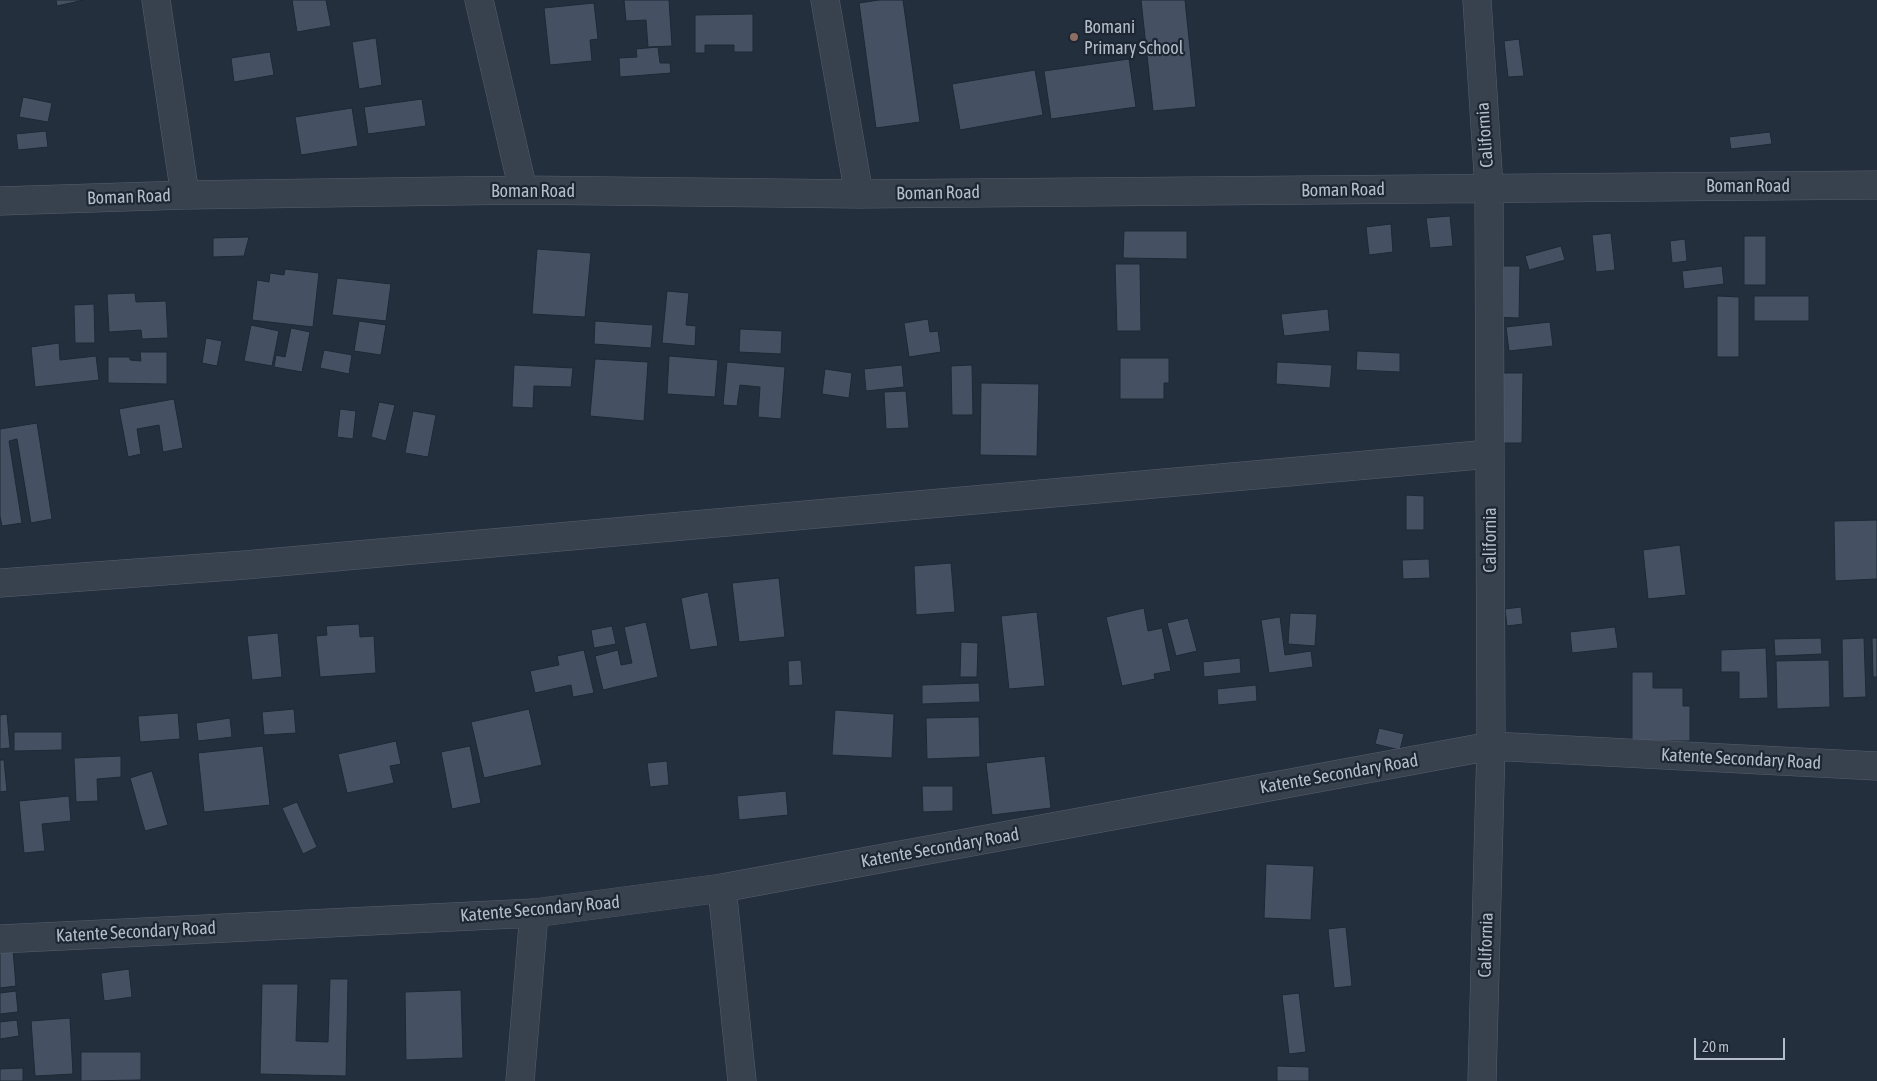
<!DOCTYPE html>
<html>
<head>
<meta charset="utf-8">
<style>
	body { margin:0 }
	#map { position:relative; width:1877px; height:1081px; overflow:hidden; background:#242f3e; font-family:"Asap Condensed",sans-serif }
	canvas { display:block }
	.scale { position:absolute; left:1694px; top:1038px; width:91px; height:22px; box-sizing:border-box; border:2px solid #b4bcc9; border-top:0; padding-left:6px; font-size:15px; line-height:18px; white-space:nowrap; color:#b4bcc9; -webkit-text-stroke:4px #1d2633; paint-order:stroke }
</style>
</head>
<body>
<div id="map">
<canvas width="1877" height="1081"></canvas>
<div class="scale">20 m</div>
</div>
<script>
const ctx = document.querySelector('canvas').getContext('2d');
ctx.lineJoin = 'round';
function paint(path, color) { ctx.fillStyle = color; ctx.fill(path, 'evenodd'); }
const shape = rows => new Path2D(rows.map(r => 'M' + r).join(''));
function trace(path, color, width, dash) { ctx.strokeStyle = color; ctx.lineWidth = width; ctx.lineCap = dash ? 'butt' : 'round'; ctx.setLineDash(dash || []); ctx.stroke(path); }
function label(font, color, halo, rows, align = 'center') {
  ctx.font = font + ' "Asap Condensed",sans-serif'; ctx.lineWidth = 4.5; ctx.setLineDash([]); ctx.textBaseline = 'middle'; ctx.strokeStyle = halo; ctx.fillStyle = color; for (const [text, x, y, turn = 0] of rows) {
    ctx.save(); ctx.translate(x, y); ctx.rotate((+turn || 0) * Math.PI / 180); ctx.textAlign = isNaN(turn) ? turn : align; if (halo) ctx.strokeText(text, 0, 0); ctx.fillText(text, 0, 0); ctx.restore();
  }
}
const building = shape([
	[56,0,84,0,57,6,56,0],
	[292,0,326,0,331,26,297,32,292,0],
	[624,0,669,0,672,46,648,47,646,20,626,21,624,0],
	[879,0,903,0,920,122,876,128,859,3,879,0],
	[1141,0,1185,0,1196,107,1153,111,1141,0],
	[594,3,598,39,590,40,592,61,550,65,544,8,594,3],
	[753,14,753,52,734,52,734,45,705,45,705,53,695,53,695,15,753,14],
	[376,38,382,85,359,89,352,42,376,38],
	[1519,39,1524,76,1508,77,1504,41,1519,39],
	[658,47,660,63,670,63,671,73,620,77,619,58,637,57,636,49,658,47],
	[270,52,274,75,234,82,231,58,270,52],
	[1129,59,1136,107,1051,119,1044,71,1129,59],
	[1035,70,1043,115,960,130,952,84,1035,70],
	[23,97,52,103,48,122,19,117,23,97],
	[422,99,426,126,368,134,364,107,422,99],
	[352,108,358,146,301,155,295,117,352,108],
	[46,131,48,147,18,150,16,134,46,131],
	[1770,132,1772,144,1731,149,1729,137,1770,132],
	[1450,216,1453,246,1430,248,1426,218,1450,216],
	[1391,224,1393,252,1369,255,1366,227,1391,224],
	[1124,231,1187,231,1187,259,1123,258,1124,231],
	[1611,233,1615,270,1596,272,1592,235,1611,233],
	[1744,236,1766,236,1766,285,1744,285,1744,236],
	[249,237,244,256,213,257,213,238,249,237],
	[1685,239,1687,261,1672,263,1670,241,1685,239],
	[1561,246,1565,260,1529,270,1525,256,1561,246],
	[537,249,591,253,585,317,532,314,537,249],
	[1115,264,1140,264,1141,331,1117,331,1115,264],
	[1493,266,1520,266,1519,318,1492,317,1493,266],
	[1722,266,1724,284,1684,289,1682,271,1722,266],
	[285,269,319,273,313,327,252,320,257,280,269,282,270,273,284,275,285,269],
	[337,278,391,284,386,321,332,315,337,278],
	[667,291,689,293,686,325,696,326,695,346,662,343,667,291],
	[135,293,136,302,166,301,168,338,142,339,141,330,109,332,107,294,135,293],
	[1717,296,1739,297,1739,357,1717,357,1717,296],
	[1754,296,1809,296,1809,321,1754,321,1754,296],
	[94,304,95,343,75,343,74,305,94,304],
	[1328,309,1330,331,1284,336,1281,314,1328,309],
	[928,319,930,332,938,331,941,352,909,357,904,323,928,319],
	[359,321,386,325,381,355,354,351,359,321],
	[595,321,653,325,651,348,594,344,595,321],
	[1550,322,1553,346,1509,351,1506,327,1550,322],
	[251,325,279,331,272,366,244,361,251,325],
	[291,328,310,332,302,372,274,367,276,355,285,357,291,328],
	[740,329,782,331,781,354,739,352,740,329],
	[206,338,222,341,217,366,202,363,206,338],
	[59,343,60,360,96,356,99,380,35,387,31,347,59,343],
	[324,350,352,355,349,374,320,368,324,350],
	[1357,351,1400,353,1400,372,1356,370,1357,351],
	[140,352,167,352,167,384,108,383,108,357,130,357,130,360,141,361,140,352],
	[669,356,718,360,715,397,667,394,669,356],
	[1120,358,1169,358,1169,383,1164,383,1164,399,1120,399,1120,358],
	[595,359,648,362,644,421,590,416,595,359],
	[727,362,785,367,781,419,758,417,760,387,740,385,737,406,723,405,727,362],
	[1277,362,1332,365,1330,388,1276,384,1277,362],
	[514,365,573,368,571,387,534,386,533,408,512,407,514,365],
	[902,365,904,387,866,391,864,369,902,365],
	[972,365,973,415,952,415,951,366,972,365],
	[825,369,852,373,849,398,822,394,825,369],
	[1503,373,1523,373,1522,443,1501,443,1503,373],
	[981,383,1039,384,1037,456,980,455,981,383],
	[906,391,909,428,886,429,884,392,906,391],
	[174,399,183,448,163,452,159,425,137,429,141,454,128,457,119,409,174,399],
	[379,402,395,405,386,441,371,437,379,402],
	[340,409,356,411,353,439,337,437,340,409],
	[413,411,436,415,428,457,405,453,413,411],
	[37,423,52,519,31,523,17,439,9,441,22,523,2,526,0,516,0,429,37,423],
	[1406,495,1424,496,1424,530,1406,530,1406,495],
	[1877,520,1877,579,1835,581,1834,521,1877,520],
	[1680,545,1686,595,1648,599,1643,550,1680,545],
	[1429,559,1430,578,1403,579,1402,560,1429,559],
	[951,563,955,612,916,615,914,566,951,563],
	[779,578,785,637,739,642,732,583,779,578],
	[708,592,718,646,690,650,681,598,708,592],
	[1521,607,1523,624,1507,626,1505,609,1521,607],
	[1144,608,1148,631,1162,628,1171,671,1154,674,1155,679,1122,686,1106,617,1144,608],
	[1037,612,1045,686,1009,689,1001,616,1037,612],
	[1290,613,1317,614,1315,646,1288,644,1290,613],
	[1280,617,1285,655,1311,651,1313,667,1269,673,1261,620,1280,617],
	[1188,618,1197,651,1176,656,1167,623,1188,618],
	[646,622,658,677,603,690,595,656,618,650,621,665,632,663,624,627,646,622],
	[359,624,360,637,374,636,376,673,320,677,316,636,327,635,326,626,359,624],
	[612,626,616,644,594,648,591,630,612,626],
	[1615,627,1618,648,1572,653,1570,632,1615,627],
	[278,633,282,677,252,680,247,636,278,633],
	[1821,638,1822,654,1775,656,1774,639,1821,638],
	[1864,638,1866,697,1843,698,1842,639,1864,638],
	[1872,638,1877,638,1877,677,1873,677,1872,638],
	[961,642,978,643,977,677,960,677,961,642],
	[1766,648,1768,698,1739,699,1739,672,1721,672,1721,650,1766,648],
	[584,650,594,693,573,697,571,685,535,693,530,671,559,665,557,656,584,650],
	[1240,658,1241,673,1204,677,1203,662,1240,658],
	[801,660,803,685,789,686,788,661,801,660],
	[1829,660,1830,707,1777,709,1776,661,1829,660],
	[1632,672,1653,672,1653,688,1683,688,1683,706,1690,706,1690,741,1632,741,1632,672],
	[979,683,980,702,922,704,922,685,979,683],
	[1256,685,1257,701,1218,705,1217,689,1256,685],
	[294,709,296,733,264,735,262,712,294,709],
	[529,709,542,765,484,778,471,722,529,709],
	[835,710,894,714,892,758,832,755,835,710],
	[178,713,180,739,140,742,138,716,178,713],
	[7,714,10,748,0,749,0,715,7,714],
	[979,717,980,757,927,759,926,718,979,717],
	[230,718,232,737,198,741,196,723,230,718],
	[1379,728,1404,734,1400,750,1375,744,1379,728],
	[14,732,62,732,62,750,14,751,14,732],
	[396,741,401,764,390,766,394,783,347,793,338,754,396,741],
	[263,746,270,805,204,812,198,753,263,746],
	[470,746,481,803,452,809,441,752,470,746],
	[121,756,121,777,97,779,98,801,76,802,74,758,121,756],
	[1045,756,1051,808,992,815,986,763,1045,756],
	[0,760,4,760,7,791,0,792,0,760],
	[667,761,669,785,650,787,647,763,667,761],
	[152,771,168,825,145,831,130,778,152,771],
	[922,786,953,786,953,811,923,812,922,786],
	[786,791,788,815,739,820,737,796,786,791],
	[69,796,71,821,42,824,45,851,24,853,19,801,69,796],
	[297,802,317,847,303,854,282,808,297,802],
	[1266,864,1314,866,1311,920,1264,918,1266,864],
	[1346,927,1352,986,1334,988,1328,929,1346,927],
	[13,950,16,986,0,988,0,951,13,950],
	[129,969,132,997,104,1001,101,973,129,969],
	[330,979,348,979,346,1076,260,1074,262,984,298,984,296,1041,328,1042,330,979],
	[461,990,463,1058,406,1060,405,992,461,990],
	[16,991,18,1012,0,1014,0,993,16,991],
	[1299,993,1306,1052,1289,1054,1282,995,1299,993],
	[70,1018,73,1074,35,1076,31,1021,70,1018],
	[17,1020,19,1036,0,1039,0,1022,17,1020],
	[81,1052,141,1052,141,1080,81,1081,81,1052],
	[1277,1066,1309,1067,1309,1081,1277,1081,1277,1066],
	[23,1068,23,1081,0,1081,0,1069,23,1068]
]);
paint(building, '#455162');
trace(building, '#1f2835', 1);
const minor = shape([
	[156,0,185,195],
	[479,0,523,190],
	[825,0,859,194],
	[1477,0,1489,188,1490,454,1491,746,1482,1081],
	[0,201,185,195,523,190,859,194,1877,185],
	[0,583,245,565,1490,454],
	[722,888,742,1081],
	[0,939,534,913,722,888,1491,746,1877,766],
	[520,1081,534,913]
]);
trace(minor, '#565f6c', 29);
trace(minor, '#38414e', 28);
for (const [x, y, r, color] of [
	[1074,37,5,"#8d6e63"]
]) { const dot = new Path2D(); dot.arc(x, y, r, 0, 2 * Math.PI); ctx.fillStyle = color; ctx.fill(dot); trace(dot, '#1d2633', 2); }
label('18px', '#b4bcc9', '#1d2633', [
	["Bomani",1084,27],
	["Primary School",1084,48]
], 'left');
label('18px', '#b4bcc9', '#1d2633', [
	["California",1485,135,-94],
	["Boman Road",1748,186],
	["Boman Road",1343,190,-1],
	["Boman Road",533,191],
	["Boman Road",938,193,-1],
	["Boman Road",129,197,-2],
	["California",1490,540,-90],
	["Katente Secondary Road",1741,759,3],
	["Katente Secondary Road",1339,774,-10],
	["Katente Secondary Road",940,848,-10],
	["Katente Secondary Road",540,909,-5],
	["Katente Secondary Road",136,932,-3],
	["California",1486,945,-88]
]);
</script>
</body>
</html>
